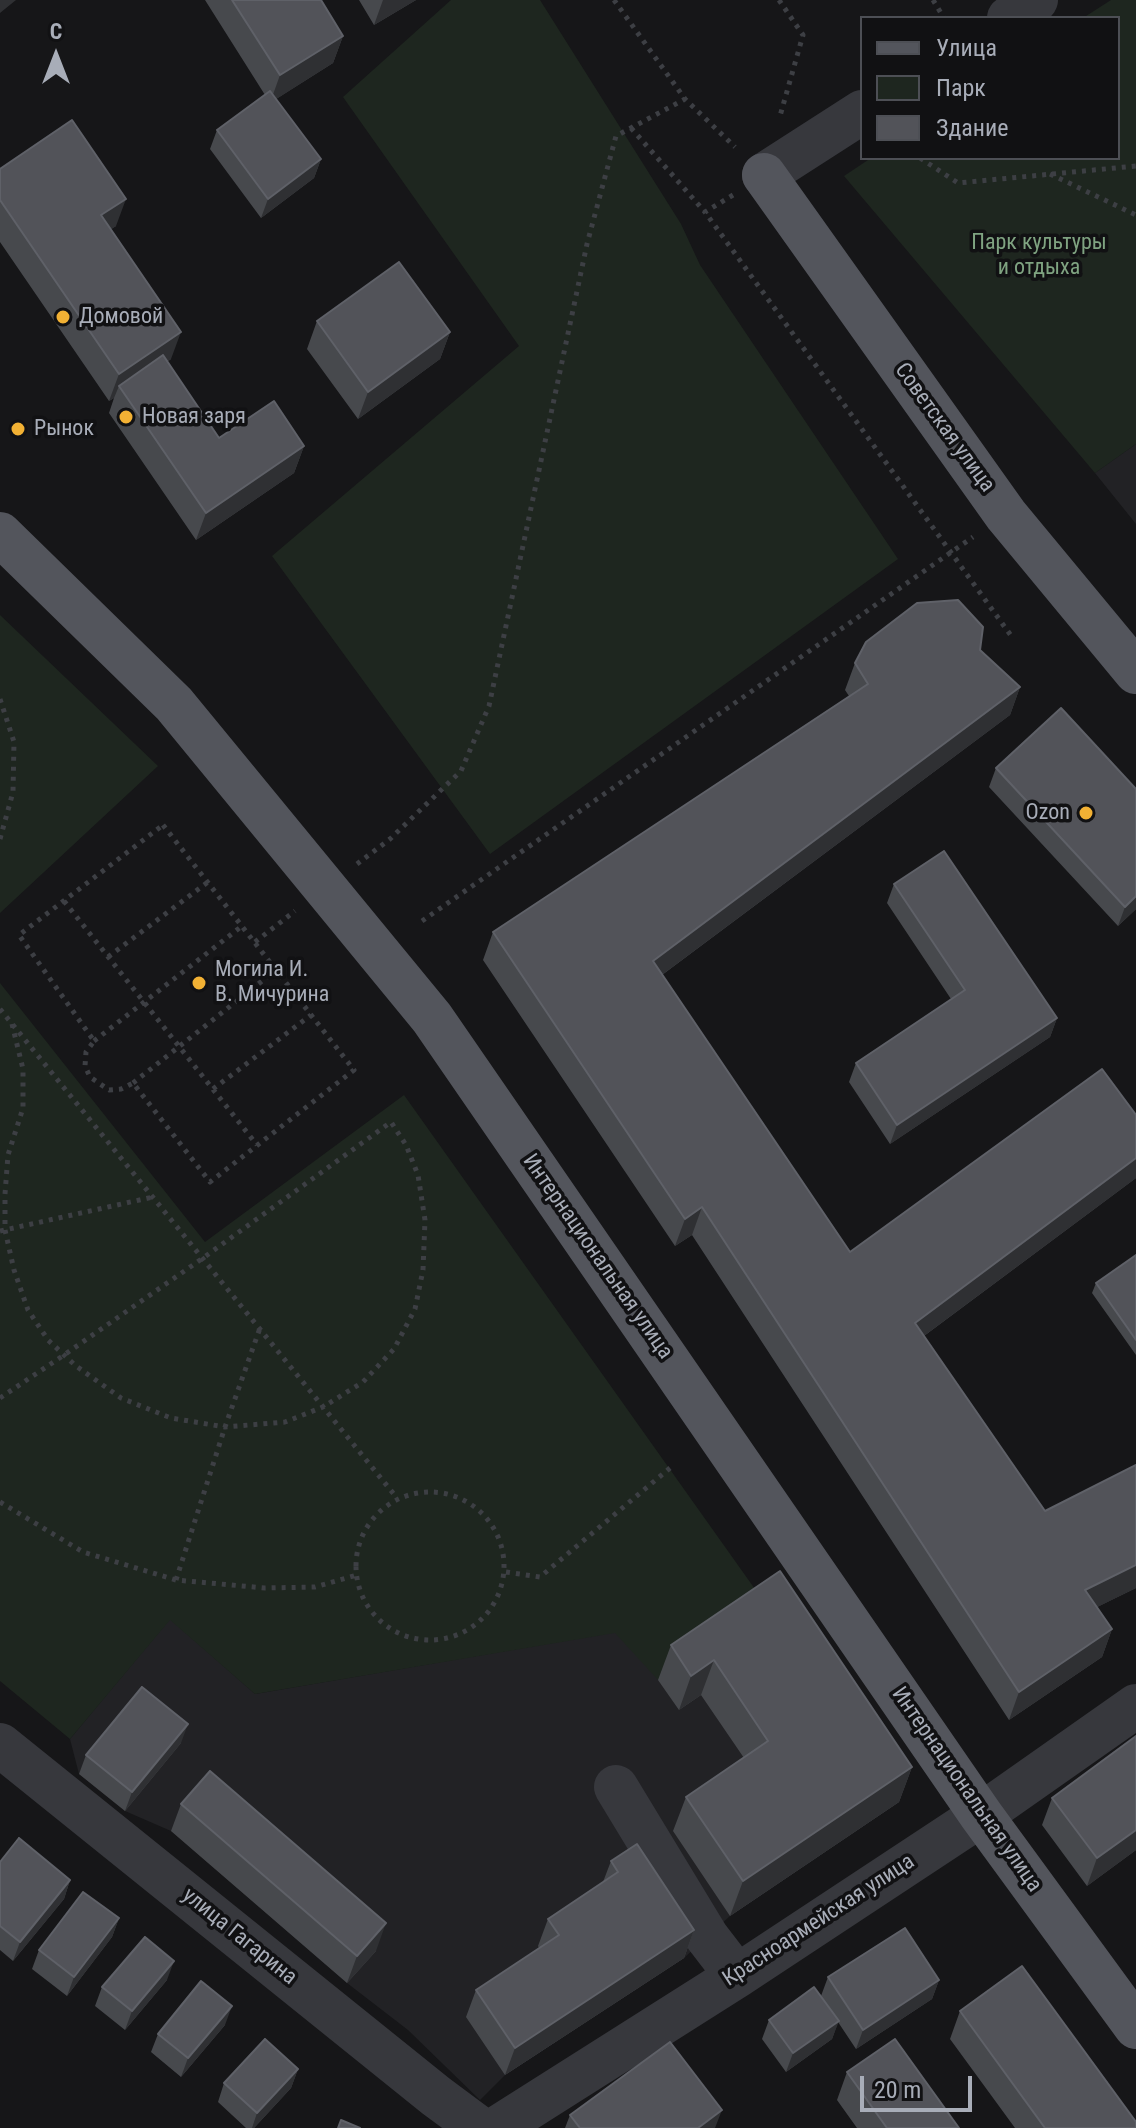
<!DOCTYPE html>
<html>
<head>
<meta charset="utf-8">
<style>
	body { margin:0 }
	#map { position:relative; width:1136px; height:2128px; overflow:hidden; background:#161618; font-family:"Roboto Condensed",sans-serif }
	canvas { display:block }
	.legend { position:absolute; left:860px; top:16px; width:260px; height:144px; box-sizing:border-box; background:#111113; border:2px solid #4d4f55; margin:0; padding:10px 14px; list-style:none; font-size:24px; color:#a8adb8 }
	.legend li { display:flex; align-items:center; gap:16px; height:40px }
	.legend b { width:40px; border:2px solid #4d4f55 }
	.north { position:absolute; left:16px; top:16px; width:80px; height:80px; -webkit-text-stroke:6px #111113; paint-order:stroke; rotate:0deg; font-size:22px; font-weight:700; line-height:32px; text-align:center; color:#a8adb8 }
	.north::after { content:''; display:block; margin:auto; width:28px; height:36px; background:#a8adb8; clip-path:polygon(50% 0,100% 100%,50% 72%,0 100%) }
	.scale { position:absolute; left:860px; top:2076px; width:112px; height:36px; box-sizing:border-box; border:4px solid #a8adb8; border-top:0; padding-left:10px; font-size:24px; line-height:28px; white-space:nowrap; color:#a8adb8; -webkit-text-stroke:6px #111113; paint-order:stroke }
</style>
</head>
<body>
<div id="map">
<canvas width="1136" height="2128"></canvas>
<ul class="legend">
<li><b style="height:10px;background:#53555c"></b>Улица</li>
<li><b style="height:22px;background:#1e261f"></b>Парк</li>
<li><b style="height:22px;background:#525359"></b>Здание</li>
</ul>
<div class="north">С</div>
<div class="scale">20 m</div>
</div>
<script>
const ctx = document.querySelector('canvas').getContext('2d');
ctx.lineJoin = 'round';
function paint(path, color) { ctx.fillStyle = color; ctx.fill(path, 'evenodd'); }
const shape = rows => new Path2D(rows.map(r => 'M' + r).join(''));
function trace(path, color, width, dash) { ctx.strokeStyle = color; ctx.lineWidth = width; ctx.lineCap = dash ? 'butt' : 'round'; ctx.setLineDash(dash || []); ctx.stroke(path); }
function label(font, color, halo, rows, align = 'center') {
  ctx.font = font + ' "Roboto Condensed",sans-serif'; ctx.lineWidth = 7; ctx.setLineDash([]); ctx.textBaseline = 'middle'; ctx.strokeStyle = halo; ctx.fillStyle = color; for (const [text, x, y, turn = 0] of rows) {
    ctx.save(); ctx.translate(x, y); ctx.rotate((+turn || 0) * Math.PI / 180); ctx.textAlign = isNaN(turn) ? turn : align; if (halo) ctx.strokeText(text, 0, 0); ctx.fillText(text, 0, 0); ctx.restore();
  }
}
paint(shape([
	[1136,444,1136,524,1095,473],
	[767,1606,899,1802,730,1916,684,1958,505,2075,480,2100,408,2030,347,1983,171,1831,125,1811,79,1774,70,1739,170,1619,255,1694]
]), '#222225');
paint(shape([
	[451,0,540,0,681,224,700,265,898,559,490,854,272,556,519,346,343,97],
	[1111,0,1136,0,1136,444,1095,473,844,176,871,158,1118,158,1118,18,1083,18],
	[0,615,158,766,0,913],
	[0,983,205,1242,404,1095,767,1606,658,1680,615,1633,255,1694,170,1620,70,1739,0,1681]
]), '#1e261f');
trace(shape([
	[614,0,685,99,735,147],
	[779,0,803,35,780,116],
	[933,0,944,18],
	[631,128,705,212],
	[920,158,958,183,1136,166],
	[1050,174,1136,215],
	[733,195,705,212,1012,637],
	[0,699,14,742,13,792,0,839],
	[163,825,354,1070,210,1182,133,1083,121,1089,109,1090,90,1077,85,1066,86,1052,94,1041,19,935,163,825],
	[357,864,390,839,461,771,489,706,587,244,616,136,685,99],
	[64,901,257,1145],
	[422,921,973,537],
	[255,942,295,911],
	[108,957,208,882],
	[0,1009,397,1498],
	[94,1041,242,926],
	[133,1083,276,970],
	[213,1089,311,1015],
	[0,1231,153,1197],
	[0,1398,64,1355,203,1258,391,1122,406,1145,418,1175,425,1220,423,1270,415,1309,394,1349,363,1382,323,1407,285,1422,225,1427,171,1418,121,1398,76,1366,64,1355,48,1340,28,1310,14,1270,5,1230,5,1194,8,1155,23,1108,23,1069,12,1024],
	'356 1566a74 74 0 1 1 148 0a74 74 0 1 1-148 0Z',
	[0,1502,83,1552,176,1580,265,1588,315,1587,357,1575],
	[506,1572,540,1577,670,1468],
	[176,1580,225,1427,260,1328]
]), '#3d3f44', 5, [4, 6]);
trace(shape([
	[1009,18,1036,0],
	[764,175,862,112],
	[0,1745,436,2096,479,2128],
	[616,1787,707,1937,737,1976],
	[497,2128,737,1976,981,1815,1136,1706]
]), '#37383d', 44);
trace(shape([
	[764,175,1006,515,1136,672],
	[0,534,174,704,432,1018,981,1815,1136,2027]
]), '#53555c', 44);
paint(shape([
	[205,0,321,0,343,36,333,63,276,99,321,159,314,178,261,218,210,149,217,130,265,95],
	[359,0,416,0,374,25],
	[0,169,116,226,111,229,171,359,167,362,219,438,304,446,294,473,196,540,109,413,114,398,109,401,0,242],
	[317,321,450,332,440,359,358,419,307,349],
	[980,650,1020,687,1010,715,662,975,850,1252,1136,1115,1136,1178,924,1336,1045,1511,1136,1588,1097,1607,1112,1629,1102,1657,1009,1720,692,1235,675,1246,483,960,493,932,849,696,845,690,855,663],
	[996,768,1136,909,1118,926,989,787],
	[894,884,1057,1018,1050,1037,890,1144,849,1082,856,1063,951,999,887,903],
	[1136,1255,1136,1355,1092,1293,1096,1283],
	[780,1571,912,1767,899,1802,730,1916,673,1831,686,1797,744,1758,701,1695,679,1710,658,1680,671,1645],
	[1136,1736,1136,1850,1087,1886,1042,1825,1052,1798],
	[181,1743,125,1811,79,1774,86,1755],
	[181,1804,376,1951,347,1983,171,1831],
	[611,1861,694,1930,684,1958,505,2075,466,2017,476,1990,539,1948,538,1946,548,1919,603,1882],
	[0,1862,70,1880,64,1899,13,1961,0,1950],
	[119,1918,112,1937,67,1996,32,1969,39,1950],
	[828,1977,939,1980,932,1999,856,2049,838,2022,832,2039,786,2072,762,2039,769,2020,821,1996],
	[167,1980,125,2030,95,2006,102,1987],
	[960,2011,1136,2128,1015,2128,950,2039],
	[225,2025,181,2077,151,2052,158,2034],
	[298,2069,291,2088,254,2128,246,2128,218,2102,224,2083],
	[847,2072,959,2128,857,2128,837,2100],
	[570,2115,715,2128,565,2128]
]), '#47494d');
paint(shape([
	[0,0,16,0,0,13],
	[383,0,416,0,374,25],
	[343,36,333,63,270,103,280,75],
	[321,159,314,178,261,218,268,199],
	[126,199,116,226,91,243,101,215],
	[181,332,171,359,123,392,119,386,114,398,109,401,119,374],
	[450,332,440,359,358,419,368,392],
	[304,446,294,473,196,540,206,513],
	[1020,687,1010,715,643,989,653,961],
	[1136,896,1136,909,1118,926,1125,907],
	[1057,1018,1050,1037,890,1144,897,1125],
	[1136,1158,1136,1178,905,1350,915,1323],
	[702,1207,692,1235,675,1246,685,1219],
	[1136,1565,1136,1588,1075,1618,1085,1590],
	[1112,1629,1102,1657,1009,1720,1019,1692],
	[714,1660,701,1695,679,1710,691,1676],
	[188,1724,181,1743,125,1811,132,1792],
	[912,1767,899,1802,730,1916,743,1881],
	[1136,1830,1136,1850,1087,1886,1097,1858],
	[70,1880,64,1899,13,1961,20,1942],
	[119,1918,112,1937,67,1996,74,1977],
	[386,1923,376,1951,347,1983,357,1956],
	[694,1930,684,1958,505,2075,515,2048],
	[174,1961,167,1980,125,2030,132,2011],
	[939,1980,932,1999,856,2049,863,2030],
	[232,2006,225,2025,181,2077,188,2058],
	[839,2021,832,2039,786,2072,793,2053],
	[298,2069,291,2088,254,2128,252,2128,257,2113],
	[722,2110,715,2128,698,2128]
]), '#2f3033');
const building = shape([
	[232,0,321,0,343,36,280,75,232,0],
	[270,91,321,159,268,199,217,130,270,91],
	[72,120,126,199,101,215,181,332,119,374,0,200,0,169,72,120],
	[399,262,450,332,368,392,317,321,399,262],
	[163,355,219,438,274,401,304,446,206,513,119,386,163,355],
	[958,600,983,627,980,650,1020,687,653,961,850,1252,1102,1069,1136,1115,1136,1158,915,1323,1045,1511,1136,1465,1136,1565,1085,1590,1112,1629,1019,1692,702,1207,685,1219,493,932,868,684,855,663,866,642,917,603,958,600],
	[1061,708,1136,789,1136,896,1125,907,996,768,1061,708],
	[944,851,1057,1018,897,1125,856,1063,965,990,894,884,944,851],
	[1136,1255,1136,1340,1096,1283,1136,1255],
	[780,1571,912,1767,743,1881,686,1797,768,1741,714,1660,691,1676,671,1645,780,1571],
	[142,1687,188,1724,132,1792,86,1755,142,1687],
	[1136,1736,1136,1830,1097,1858,1052,1798,1136,1736],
	[210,1771,386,1923,357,1956,181,1804,210,1771],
	[19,1838,70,1880,20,1942,0,1926,0,1862,19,1838],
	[637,1844,694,1930,515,2048,476,1990,559,1935,548,1919,618,1872,611,1861,637,1844],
	[83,1892,119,1918,74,1977,39,1950,83,1892],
	[905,1928,939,1980,863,2030,828,1977,905,1928],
	[145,1937,174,1961,132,2011,102,1987,145,1937],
	[1022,1966,1136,2122,1136,2128,1045,2128,960,2011,1022,1966],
	[201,1981,232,2006,188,2058,158,2034,201,1981],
	[814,1987,839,2021,793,2053,769,2020,814,1987],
	[265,2039,298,2069,257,2113,224,2083,265,2039],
	[895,2039,959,2128,887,2128,847,2072,895,2039],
	[670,2042,722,2110,698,2128,580,2128,570,2115,670,2042],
	[341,2120,360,2128,338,2128,341,2120]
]);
paint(building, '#525359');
trace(building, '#5f6168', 2);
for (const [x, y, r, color] of [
	[63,317,8,"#f2b134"],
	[126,417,8,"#f2b134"],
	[18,429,8,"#f2b134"],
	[1086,813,8,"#f2b134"],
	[199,983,8,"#f2b134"]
]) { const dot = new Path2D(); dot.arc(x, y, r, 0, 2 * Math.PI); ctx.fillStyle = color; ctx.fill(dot); trace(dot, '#111113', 3); }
label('22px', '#7fa381', '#111113', [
	["Парк культуры",1039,243],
	["и отдыха",1039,268]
]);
label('22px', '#a8adb8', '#111113', [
	["Домовой",79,317],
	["Новая заря",142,417],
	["Рынок",34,429],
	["Ozon",1070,813,"right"],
	["Могила И.",215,970],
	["В. Мичурина",215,995]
], 'left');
label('22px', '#a8adb8', '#111113', [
	["Советская улица",944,428,54],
	["Интернациональная улица",597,1257,55],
	["Интернациональная улица",966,1790,55],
	["Красноармейская улица",819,1921,-33],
	["улица Гагарина",239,1937,39]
]);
</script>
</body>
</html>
